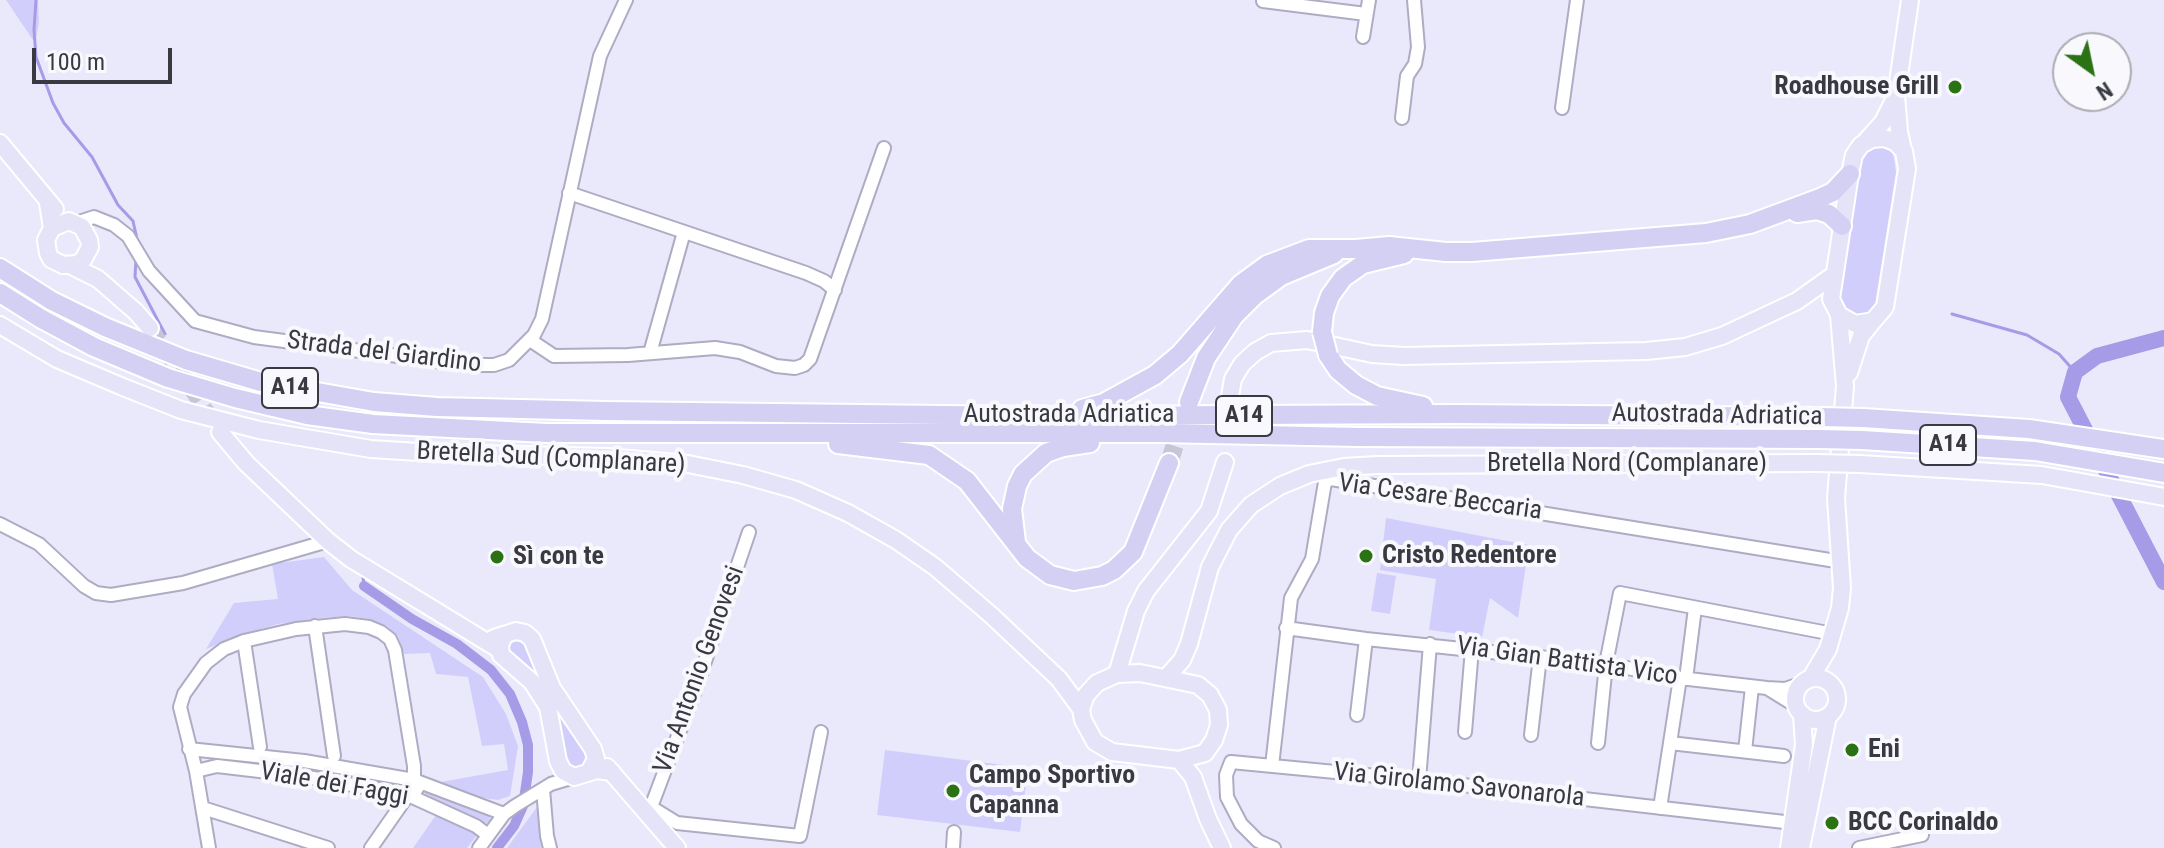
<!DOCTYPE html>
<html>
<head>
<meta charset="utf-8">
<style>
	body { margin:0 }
	#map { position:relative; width:2164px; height:848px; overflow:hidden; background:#eae9fc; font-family:"Roboto Condensed",sans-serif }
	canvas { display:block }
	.north { position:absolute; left:2052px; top:32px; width:80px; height:80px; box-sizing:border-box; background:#f8f8fd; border:2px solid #acacb2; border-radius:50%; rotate:147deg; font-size:22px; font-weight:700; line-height:32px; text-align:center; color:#393942 }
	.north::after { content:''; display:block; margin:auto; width:28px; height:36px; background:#2a7214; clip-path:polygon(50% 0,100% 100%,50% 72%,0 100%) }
	.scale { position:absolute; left:32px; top:48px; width:140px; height:36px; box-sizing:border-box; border:4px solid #393942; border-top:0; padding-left:10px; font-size:24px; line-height:28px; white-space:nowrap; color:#393942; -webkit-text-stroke:6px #f8f8fd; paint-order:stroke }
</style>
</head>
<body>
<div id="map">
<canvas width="2164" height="848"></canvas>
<div class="north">N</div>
<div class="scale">100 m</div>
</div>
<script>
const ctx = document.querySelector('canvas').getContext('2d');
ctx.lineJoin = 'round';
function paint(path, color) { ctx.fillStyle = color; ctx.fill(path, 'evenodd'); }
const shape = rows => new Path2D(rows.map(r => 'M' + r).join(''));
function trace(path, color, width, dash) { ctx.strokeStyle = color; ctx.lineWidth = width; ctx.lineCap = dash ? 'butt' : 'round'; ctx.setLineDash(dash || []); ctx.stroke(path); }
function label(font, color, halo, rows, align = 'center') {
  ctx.font = font + ' "Roboto Condensed",sans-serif'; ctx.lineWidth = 8; ctx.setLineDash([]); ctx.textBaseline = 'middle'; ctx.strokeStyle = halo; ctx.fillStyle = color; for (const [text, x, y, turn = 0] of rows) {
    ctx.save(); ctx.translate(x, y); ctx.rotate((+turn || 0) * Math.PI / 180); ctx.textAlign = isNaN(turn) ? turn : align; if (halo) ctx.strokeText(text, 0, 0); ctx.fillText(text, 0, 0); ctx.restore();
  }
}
paint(shape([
	[6,0,38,0,39,23,35,43],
	[1882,145,1893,153,1896,172,1875,305,1868,315,1859,319,1837,310,1856,163,1868,147],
	[1386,518,1529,545,1518,618,1490,598,1482,637,1429,630,1436,579,1380,570],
	[324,557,352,590,483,677,506,714,518,746,510,796,498,800,483,798,435,783,508,770,504,744,482,746,468,677,436,674,430,653,404,654,398,636,387,626,369,619,349,616,320,618,278,624,247,633,206,649,234,603,278,599,272,564],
	[1377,573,1396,576,1390,614,1371,611],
	[522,636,589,749,590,762,578,772,565,766,559,728,504,652,507,638],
	[885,750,1028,768,1020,832,877,815],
	[430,791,489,816,491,822,485,823,427,798,424,792],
	[537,807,541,848,507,848],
	[436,815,478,834,467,848,413,848]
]), '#d2cefc');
trace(shape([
	[36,0,34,30,36,57,53,103,64,123,92,157,118,205,133,221,137,239],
	[136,259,135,277,165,334],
	[1952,314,2027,335,2059,354,2075,372],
	[320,523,338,539],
	[363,577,364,586]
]), '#a59be6', 3);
trace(shape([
	[364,586,412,619,457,644,491,670,510,694,522,722,528,745,528,772,523,806,514,826,497,848]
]), '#a59be6', 10);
trace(shape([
	[2164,338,2097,356,2075,372,2068,397,2164,582]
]), '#a59be6', 16);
trace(shape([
	[150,328,215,424]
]), '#c7c6d7', 16, [16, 8]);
trace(shape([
	[1169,463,1183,420]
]), '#c7c6d7', 18, [18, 9]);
const minor = shape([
	[1263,1,1366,14],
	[1363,37,1369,0],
	[1562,108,1577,0],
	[1402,118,1407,76,1415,64,1418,47,1414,0],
	[569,193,806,273,824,281,835,290],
	[76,223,94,217,114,225,128,236,149,271,195,321,254,337,466,365,494,365,509,360,534,335,542,319,600,56,626,0],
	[530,340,554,356,628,355,715,348,740,352,776,366,795,368,804,365,810,359,884,148],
	[650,353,684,232],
	[0,524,39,544,84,586,96,593,111,595,183,583,328,541],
	[315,626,334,756],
	[1286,628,1366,639,1606,664,1680,678,1767,688,1785,689,1800,684],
	[244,641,260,747],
	[1686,679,1695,608],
	[1770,690,1796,706],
	[1357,715,1366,639],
	[1465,732,1472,649],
	[1531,735,1540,657],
	[1598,743,1606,664,1620,593,1833,634],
	[1670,743,1784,756],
	[189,749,304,761,414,780,504,814],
	[1745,751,1752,687],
	[1272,766,1291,598,1312,559,1325,482,1331,479,1842,562],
	[196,771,217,766,302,776,408,795,476,826,488,835],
	[1419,780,1430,644],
	[543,789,547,836,550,848],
	[651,807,677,823,800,836,821,732],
	[203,808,328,848],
	[1660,808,1680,678],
	[648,815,696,688,749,532],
	[209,848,196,771,180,707,184,694,206,663,224,649,244,641,296,629,345,624,369,627,381,632,390,639,395,650,414,766,414,780,418,787,415,792,408,795,371,848],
	[479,848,504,814,515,806,551,784,574,777],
	[953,848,954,832],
	[1274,848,1258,841,1241,824,1227,797,1226,775,1231,762,1419,780,1793,823],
	[1859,848,1922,835]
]);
const major = shape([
	[1884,138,1895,142,1904,151,1907,169,1885,307,1873,321,1855,324,1839,315,1831,299,1850,174,1854,155,1861,145,1872,139,1884,138],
	[1866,141,1883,122,1895,98],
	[0,143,55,209],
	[1903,150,1899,132,1896,96,1910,0],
	[48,203,52,228,46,240,48,253,51,259,63,265,77,264,83,260,90,247,89,240,82,227,69,221,52,228],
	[70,265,98,279,136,312,150,328],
	[0,325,57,359,123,387,181,410,259,430,371,449,434,453,607,457,688,464,743,475,796,490,848,513,896,540,935,567,991,615,1059,679,1081,709],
	[1849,373,1861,336,1873,321],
	[1229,402,1233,379,1242,364,1255,352,1271,343,1307,340,1372,354,1404,356,1646,351,1685,347,1722,336,1797,301,1835,274],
	[220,432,246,463,328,541,351,559,500,650],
	[1860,464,2042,475,2164,497],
	[504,636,500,645,501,655,532,682,548,707,558,761,563,771,574,777,597,770,612,772],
	[494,638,516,631,525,633,532,639,552,688,593,749,596,759,589,772],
	[1140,673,1198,685,1210,695,1218,710,1219,725,1214,740,1205,753,1179,760,1112,752,1095,742,1083,720,1081,709,1086,695,1097,683,1117,674,1140,673],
	[1117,674,1136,611,1146,591,1209,511,1225,462],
	'1795 699a21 21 0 1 1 42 0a21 21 0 1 1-42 0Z',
	[1166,678,1182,660,1189,644,1210,567,1229,530,1251,505,1280,486,1309,474,1344,467,1377,465,1817,463],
	[1811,678,1828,649,1840,608,1842,588,1836,498,1845,386,1839,315],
	[1179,760,1193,777,1208,819,1222,848],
	[607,767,677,848],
	[1789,848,1804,745,1802,714],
	[1801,848,1828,716]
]);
const highway = shape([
	[1797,213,1817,210,1829,214,1842,226],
	[0,268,52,301,105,327,186,360,261,382,374,402,437,407,605,411,1030,416,1457,414,1820,417],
	[0,293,40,318,94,347,168,378,235,398,307,415,373,424,546,433,1159,433,1359,437,1819,439],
	[1322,332,1324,313,1330,296,1343,278,1363,264,1404,254],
	[1328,355,1338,370,1356,385,1377,396,1423,406],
	[1189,402,1206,358,1234,316,1255,295,1281,276,1334,254],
	[1082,409,1104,403,1155,375,1180,354,1241,284,1267,265,1309,249,1356,249,1389,246,1446,252,1472,252,1706,233,1750,224,1820,198,1833,192,1850,174],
	[1863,418,2029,429,2164,449],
	[1862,440,2035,451,2164,473],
	[838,444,929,455,967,481,1027,558,1050,575,1074,581,1102,576,1114,570,1133,552,1169,463],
	[1016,542,1012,509,1017,486,1023,474,1046,453,1063,447,1090,443]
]);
trace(minor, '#aeacc2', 16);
trace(major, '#fff', 20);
trace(highway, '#fff', 22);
trace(minor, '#fff', 12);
trace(major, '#e5e3f8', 16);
trace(highway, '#d3d0f4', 18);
const majorBridge = shape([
	[1817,463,1860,464]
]);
const highwayBridge = shape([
	[1322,332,1328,355],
	[1820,417,1863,418],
	[1819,439,1862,440]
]);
trace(majorBridge, '#fff', 20, []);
trace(highwayBridge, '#fff', 22, []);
trace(majorBridge, '#e5e3f8', 16);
trace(highwayBridge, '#d3d0f4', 18);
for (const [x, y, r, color] of [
	[1955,87,8,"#2a7214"],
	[1366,556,8,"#2a7214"],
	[497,557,8,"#2a7214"],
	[1852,750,8,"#2a7214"],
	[953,791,8,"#2a7214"],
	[1832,823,8,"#2a7214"]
]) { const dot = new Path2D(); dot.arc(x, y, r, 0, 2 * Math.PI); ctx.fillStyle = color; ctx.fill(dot); trace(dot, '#f8f8fd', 3); }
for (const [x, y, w] of [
	[290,388,56],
	[1244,416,56],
	[1948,445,56]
]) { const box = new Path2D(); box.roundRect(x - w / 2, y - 20, w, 40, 6); ctx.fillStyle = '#f8f8fd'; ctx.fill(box); trace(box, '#393942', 2); }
label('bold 24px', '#393942', null, [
	["A14",290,388],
	["A14",1244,416],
	["A14",1948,445]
]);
label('bold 26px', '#393942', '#f8f8fd', [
	["Roadhouse Grill",1939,87,"right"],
	["Cristo Redentore",1382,556],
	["Sì con te",513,557],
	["Eni",1868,750],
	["Campo Sportivo",969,776],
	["Capanna",969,806],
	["BCC Corinaldo",1848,823]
], 'left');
label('26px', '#393942', '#f8f8fd', [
	["Strada del Giardino",384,353,7],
	["Autostrada Adriatica",1069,415],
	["Autostrada Adriatica",1717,416,1],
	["Bretella Sud (Complanare)",551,459,3],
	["Bretella Nord (Complanare)",1627,464],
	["Via Cesare Beccaria",1440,498,8],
	["Via Gian Battista Vico",1567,662,8],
	["Via Antonio Genovesi",700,670,-70],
	["Viale dei Faggi",334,785,10],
	["Via Girolamo Savonarola",1459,786,6]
]);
</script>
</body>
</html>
